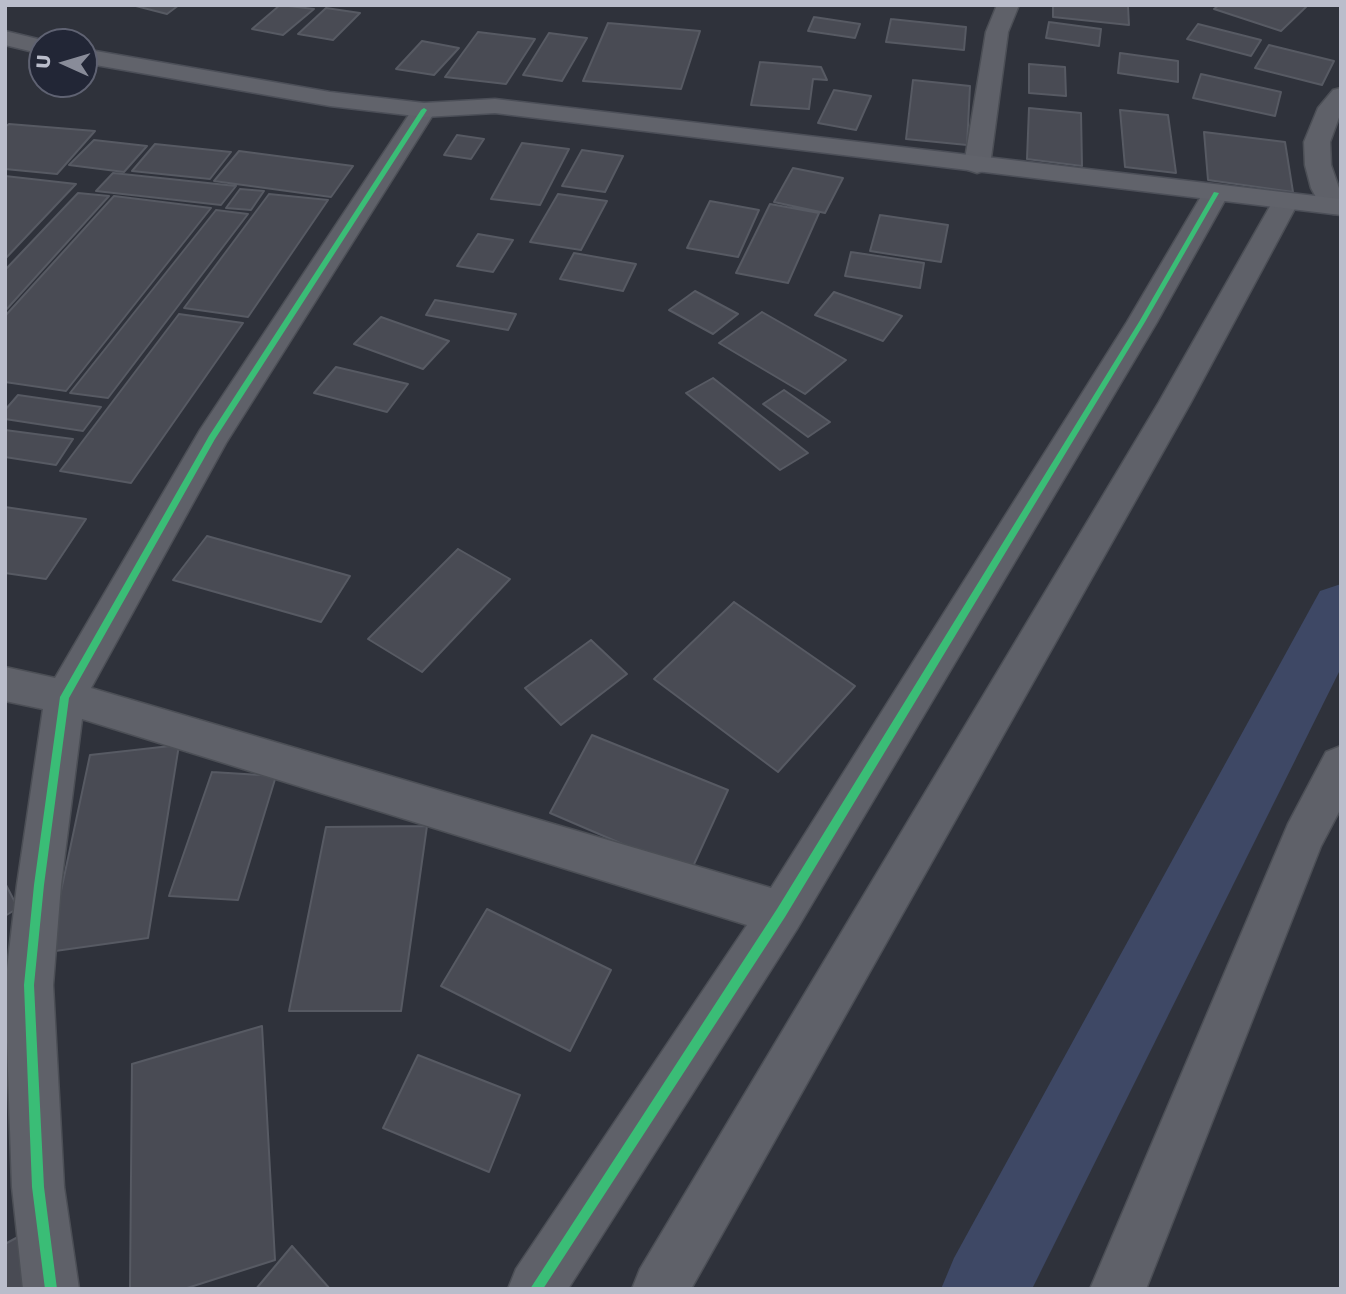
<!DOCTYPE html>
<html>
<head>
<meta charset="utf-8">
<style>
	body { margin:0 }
	#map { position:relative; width:1346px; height:1294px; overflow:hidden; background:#2f323b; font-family:Rubik,sans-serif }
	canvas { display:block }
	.frame { position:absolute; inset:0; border:7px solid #babdcb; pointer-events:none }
	.north { position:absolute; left:28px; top:28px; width:70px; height:70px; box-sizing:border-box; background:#222636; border:2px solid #5f6272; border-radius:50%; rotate:274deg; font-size:19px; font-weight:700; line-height:28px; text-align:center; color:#babdcb }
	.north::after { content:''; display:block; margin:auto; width:24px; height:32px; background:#898c99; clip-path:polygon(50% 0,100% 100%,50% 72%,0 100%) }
</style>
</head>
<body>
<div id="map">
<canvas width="1346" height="1294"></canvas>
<div class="frame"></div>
<div class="north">U</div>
</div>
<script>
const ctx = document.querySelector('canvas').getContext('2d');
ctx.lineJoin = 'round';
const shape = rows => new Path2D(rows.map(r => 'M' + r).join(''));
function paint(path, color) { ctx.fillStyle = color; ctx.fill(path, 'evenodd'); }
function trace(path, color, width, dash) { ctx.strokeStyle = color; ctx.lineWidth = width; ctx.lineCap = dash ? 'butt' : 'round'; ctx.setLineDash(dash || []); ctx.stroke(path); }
paint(shape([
	[1341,584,1341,668,1032,1289,941,1289,954,1258,1320,591,1341,584]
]), '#3e4865');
const building = shape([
	[132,5,179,5,167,14,132,5],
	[280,5,314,9,283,35,252,29,280,5],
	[1053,5,1128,6,1129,25,1053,17,1053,5],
	[1219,5,1308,5,1281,31,1214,9,1219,5],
	[326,8,360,13,333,40,298,34,326,8],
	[814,17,860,24,855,38,808,31,814,17],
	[891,19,966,27,964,50,886,42,891,19],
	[1049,22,1101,29,1099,46,1046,38,1049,22],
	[608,23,700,31,681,89,583,81,608,23],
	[1198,24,1261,40,1251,56,1187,39,1198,24],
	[478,32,535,39,506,84,445,77,478,32],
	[549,33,587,38,562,81,523,75,549,33],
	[422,41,459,48,434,75,396,69,422,41],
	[1269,45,1334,61,1322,85,1255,68,1269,45],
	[1120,53,1178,61,1178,82,1118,73,1120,53],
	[760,62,821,67,827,80,813,79,809,109,751,105,760,62],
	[1029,64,1065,67,1066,96,1029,93,1029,64],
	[1201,74,1281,92,1275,116,1193,98,1201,74],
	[913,80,970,86,967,145,906,139,913,80],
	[834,90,871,96,856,130,818,123,834,90],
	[1029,108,1081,113,1082,166,1027,159,1029,108],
	[1120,110,1168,115,1176,173,1125,167,1120,110],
	[9,124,95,131,57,174,5,169,5,127,9,124],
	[1204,132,1285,142,1293,192,1208,180,1204,132],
	[457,135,484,139,471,159,444,155,457,135],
	[94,140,147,146,124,172,69,165,94,140],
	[522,143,569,149,540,205,491,199,522,143],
	[155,144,231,152,210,179,132,171,155,144],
	[582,150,623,156,605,192,562,186,582,150],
	[239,151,353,166,331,197,214,181,239,151],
	[793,168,843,178,825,213,774,202,793,168],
	[113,173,236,186,221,205,96,191,113,173],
	[5,176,76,184,5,259,5,176],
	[240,189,264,191,251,210,226,208,240,189],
	[78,193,109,196,5,311,5,270,78,193],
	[269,194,328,200,248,317,184,308,269,194],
	[558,194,607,201,581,250,530,242,558,194],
	[114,196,211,208,66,391,5,382,5,316,114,196],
	[710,201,759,210,738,257,687,248,710,201],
	[770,204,819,213,788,283,736,273,770,204],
	[216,210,248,214,108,398,70,393,216,210],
	[880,215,948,225,941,262,870,251,880,215],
	[478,234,513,240,493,272,457,266,478,234],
	[851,252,924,263,920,288,845,276,851,252],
	[574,253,636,264,623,291,560,279,574,253],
	[695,291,738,314,713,334,669,310,695,291],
	[834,292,902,316,883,341,815,315,834,292],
	[435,300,516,314,508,330,426,315,435,300],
	[762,312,846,360,805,394,719,343,762,312],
	[179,314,243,323,131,483,60,471,179,314],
	[381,317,449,341,423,369,354,344,381,317],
	[336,367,408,384,387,412,314,393,336,367],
	[713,378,808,453,780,470,686,393,713,378],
	[784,390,830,422,808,437,763,404,784,390],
	[18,395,101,407,83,431,5,419,5,410,18,395],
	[5,430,73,439,56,465,5,457,5,430],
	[5,507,86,519,46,579,5,573,5,507],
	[207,536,350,576,321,622,173,580,207,536],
	[458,549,510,579,422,672,368,639,458,549],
	[734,602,855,686,778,772,654,679,734,602],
	[591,640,627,674,561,725,525,688,591,640],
	[592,735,728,790,690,873,550,813,592,735],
	[179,745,148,938,48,952,90,755,179,745],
	[212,772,276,776,238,900,169,896,212,772],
	[427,826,401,1011,289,1011,326,827,427,826],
	[5,883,18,908,5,916,5,883],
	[487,909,611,970,570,1051,441,986,487,909],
	[262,1026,275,1260,184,1289,130,1289,132,1064,262,1026],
	[418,1055,520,1095,489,1172,383,1128,418,1055],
	[27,1232,36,1289,5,1289,5,1244,27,1232],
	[292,1246,330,1289,256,1289,292,1246]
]);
paint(building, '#494b54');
trace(building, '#575a63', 2);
const street = shape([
	[997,5,1019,5,1008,32,990,165,986,170,977,173,968,170,964,165,986,32,997,5],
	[1341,88,1341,112,1330,142,1331,165,1341,194,1341,212,1334,214,1324,212,1311,188,1305,165,1304,142,1318,108,1333,90,1341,88],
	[424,103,433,105,436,110,226,443,91,688,771,888,1127,322,1203,193,1207,187,1216,185,1225,187,1229,193,1157,322,797,929,568,1289,508,1289,516,1269,747,925,82,719,61,885,53,985,64,1187,79,1289,23,1289,12,1187,5,985,17,885,43,709,5,701,5,667,55,678,200,430,412,110,415,105,424,103],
	[1286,193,1295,195,1299,201,1191,402,691,1289,632,1289,640,1269,1159,402,1273,201,1277,195,1286,193],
	[1341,746,1341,808,1321,846,1146,1289,1090,1289,1288,824,1326,752,1341,746]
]);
const primary = shape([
	[5,31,42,40,49,42,42,42,42,54,5,45,5,31],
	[84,49,330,92,424,103,495,99,1341,199,1341,215,495,113,424,117,330,106,84,63,84,49]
]);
trace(street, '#4c4f56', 3);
trace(primary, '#4c4f58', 3);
paint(street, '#5f6169');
paint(primary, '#61636b');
paint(shape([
	[424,108,427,110,215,439,69,698,44,885,34,985,44,1187,57,1289,45,1289,32,1187,24,985,34,885,60,697,209,436,421,110,424,108],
	[1214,192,1219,193,1145,322,785,917,543,1289,530,1289,777,909,1139,322,1214,192]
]), '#3abd76');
</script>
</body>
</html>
